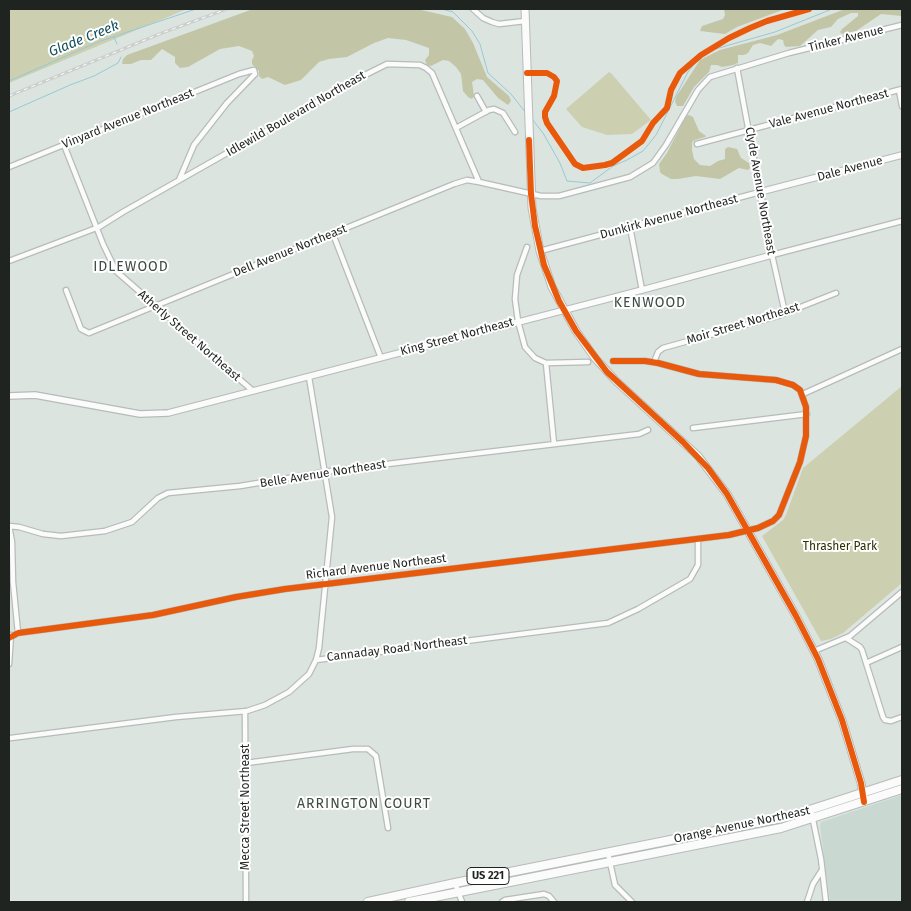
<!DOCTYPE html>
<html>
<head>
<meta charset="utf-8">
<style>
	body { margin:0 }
	#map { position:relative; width:911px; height:911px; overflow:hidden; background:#dce4e0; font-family:"Fira Sans",sans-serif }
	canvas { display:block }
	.frame { position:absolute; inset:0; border:10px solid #1f2421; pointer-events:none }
</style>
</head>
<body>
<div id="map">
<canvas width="911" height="911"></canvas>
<div class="frame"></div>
</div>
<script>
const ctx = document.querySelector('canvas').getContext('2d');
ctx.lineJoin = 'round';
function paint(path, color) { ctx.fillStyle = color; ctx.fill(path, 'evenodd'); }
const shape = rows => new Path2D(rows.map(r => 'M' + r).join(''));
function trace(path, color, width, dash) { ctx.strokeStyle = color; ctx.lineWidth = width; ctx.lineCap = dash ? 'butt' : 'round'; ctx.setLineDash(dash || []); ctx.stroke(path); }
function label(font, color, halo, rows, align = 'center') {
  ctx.font = font + ' "Fira Sans",sans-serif'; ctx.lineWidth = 4; ctx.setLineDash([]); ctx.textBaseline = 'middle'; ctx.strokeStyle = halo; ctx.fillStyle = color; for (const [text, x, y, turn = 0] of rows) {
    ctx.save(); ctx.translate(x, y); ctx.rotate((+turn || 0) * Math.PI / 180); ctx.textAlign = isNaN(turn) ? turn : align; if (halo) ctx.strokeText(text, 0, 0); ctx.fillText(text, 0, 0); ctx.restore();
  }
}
paint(shape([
	[902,795,902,902,830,902,820,826,821,822]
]), '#c9d8d0');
paint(shape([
	[9,9,187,9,9,83],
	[609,72,611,73,651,120,632,134,607,135,582,127,566,109],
	[902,386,902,583,843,633,831,639,821,641,762,536,783,520,786,515,803,468]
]), '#ccd0b1');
paint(shape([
	[253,9,417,9,452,17,465,29,473,43,487,77,509,96,511,101,508,105,498,98,483,80,477,79,472,82,474,96,472,99,468,97,463,91,461,74,456,67,449,61,443,60,431,66,427,65,425,60,429,55,429,48,406,40,388,38,374,43,347,57,329,59,319,62,301,80,285,85,268,77,262,79,259,76,259,71,252,64,252,60,254,56,252,51,239,46,220,49,188,67,180,68,175,63,175,57,162,49,151,60,141,60,131,64,122,64,123,59,127,55],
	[724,9,735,10,785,9,737,27,725,34,700,31,702,26,723,19,725,15],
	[845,9,902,9,902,16,881,14,856,31,842,34,840,32,842,29,858,16,858,13,851,13,838,19,831,27,818,30,800,46,786,47,784,45,783,40,778,39,771,46,760,43,753,45,748,53,744,55,738,55,738,63,733,65,722,67,717,65,711,65,709,72,694,87,683,106,677,106,675,102,676,97,700,60,720,50,777,35],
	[689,115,693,117,699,131,706,136,705,137,695,140,692,142,692,150,694,159,700,165,710,166,718,161,725,159,725,149,728,147,737,149,741,158,749,163,750,168,748,170,739,168,720,179,696,176,678,179,671,179,662,174,660,172,659,164,667,153,686,116]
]), '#c3c6a6');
trace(shape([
	[442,9,453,12,472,31,480,44,488,73,511,94,526,113],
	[114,37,117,44],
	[9,81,98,42,196,9],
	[9,112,70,85,94,76,118,63,121,57],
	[532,119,543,133,560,163,567,181,590,183,613,166,627,160,643,151,656,135,688,72,698,59,708,51,775,32,832,9]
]), '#95c9d4', 1);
const minor = shape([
	[473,9,483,18,492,22,499,24,525,21],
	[899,90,902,106],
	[477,96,486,112],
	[456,128,489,110,494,109,503,113,515,132],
	[697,144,902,89],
	[64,145,103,244,116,271,253,391],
	[9,167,239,74,254,70,255,74,227,103,194,145,179,180],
	[630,227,642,290],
	[333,234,381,358],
	[527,247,517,275,515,299,518,321,525,347,535,358,546,363,588,362],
	[540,251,760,192,737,68],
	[9,261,99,227,123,212,363,76,387,64,420,65,426,68,432,73,479,182,541,196,559,196,630,177,653,163,666,145,698,90,710,77,789,53,902,25],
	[66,290,81,329,89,333,454,184,467,180,479,182],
	[785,313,772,255,902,221],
	[654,362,658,352,663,348,778,316,836,293],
	[546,363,554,444],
	[803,394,902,349],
	[693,428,807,414],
	[18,633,13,582,12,542,9,526,19,527,43,534,61,536,105,531,132,522,158,498,168,493,240,486,337,470,639,434,648,430],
	[9,638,18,633,153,615,236,597,285,589,729,535,758,528,773,521,779,515,800,462,806,436,806,407,800,390,793,385,776,380,699,374,658,363,645,361,613,361],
	[846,638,860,647,862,650,883,717,885,720,891,721,902,717],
	[814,651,850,636,902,592],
	[316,660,608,623,638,609,690,579,698,565,698,539],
	[866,663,902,647],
	[9,664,11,635],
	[245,711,246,902],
	[11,738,176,717,247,711,265,705,289,692,309,674,316,660,319,648,332,517,309,377],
	[246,763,353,749,368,749,376,756,388,828],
	[811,810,821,859,826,902],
	[608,853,615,885,632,902],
	[455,883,462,902],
	[502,902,505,900,544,894,549,896,554,902],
	[807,902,813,884,822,870]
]);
const tertiary = shape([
	[9,396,35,395,140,414,168,413,642,290,772,255,760,192,902,155]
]);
const primary = shape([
	[525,9,532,208,540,251,552,287,576,331,595,358,615,380,698,456,727,494,796,616,818,659,842,720,861,783,864,798]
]);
const trunk = shape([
	[368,902,455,883,791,816,902,780],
	[409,902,781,828,902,789]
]);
trace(minor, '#b6bcb9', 7);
trace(tertiary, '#b6bcb9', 8);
trace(primary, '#b6bcb9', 9);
trace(trunk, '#b6bcb9', 10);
trace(minor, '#fafbfa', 4.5);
trace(tertiary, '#fafbfa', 5.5);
trace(primary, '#fafbfa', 7);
trace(trunk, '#fafbfa', 8);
const rail = shape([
	[9,96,162,33,227,9]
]);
trace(rail, '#cccfcd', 3);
trace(rail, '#fff', 1, [4]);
trace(shape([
	[527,73,547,73,554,77,557,81,554,96,545,112,545,117,547,123,575,164,583,168,605,165,612,163,642,141,653,123,667,108,671,90,680,73,701,55,729,38,750,28,767,21,809,9],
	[529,140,531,194,535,226,544,265,559,301,576,331,607,372,683,442,708,468,727,494,796,616,818,659,842,720,861,783,864,802],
	[9,638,18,633,153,615,236,597,285,589,729,535,758,528,773,521,779,515,800,462,806,436,806,407,800,390,793,385,776,380,699,374,658,363,645,361,613,361]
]), '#e8590c', 6);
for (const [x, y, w] of [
	[488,876,42]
]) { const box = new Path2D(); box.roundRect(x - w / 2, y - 8.5, w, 17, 4); ctx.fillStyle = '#fff'; ctx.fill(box); trace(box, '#1f2421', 1); }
label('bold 11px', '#1f2421', null, [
	["US 221",488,876]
]);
label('12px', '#1f2421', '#fff', [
	["Tinker Avenue",846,39,-14],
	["Vale Avenue Northeast",829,109,-15],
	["Idlewild Boulevard Northeast",296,114,-30],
	["Vinyard Avenue Northeast",128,119,-22],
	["Dale Avenue",850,169,-15],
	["Clyde Avenue Northeast",760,191,80],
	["Dunkirk Avenue Northeast",669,217,-15],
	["Dell Avenue Northeast",290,251,-22],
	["Moir Street Northeast",743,324,-17],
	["Atherly Street Northeast",189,336,41],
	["King Street Northeast",457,337,-15],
	["Belle Avenue Northeast",323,474,-9],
	["Richard Avenue Northeast",376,567,-7],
	["Cannaday Road Northeast",397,649,-7],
	["Mecca Street Northeast",246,807,-90],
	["Orange Avenue Northeast",742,825,-12]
]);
label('12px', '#302f01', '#fff', [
	["Thrasher Park",840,547]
]);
label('italic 14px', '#12505d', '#fff', [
	["Glade Creek",84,39,-22]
]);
ctx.letterSpacing = '1px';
label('14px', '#3f4b45', '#fff', [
	["IDLEWOOD",131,267],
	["KENWOOD",650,303],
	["ARRINGTON COURT",364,804]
]);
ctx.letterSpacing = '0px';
</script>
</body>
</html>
